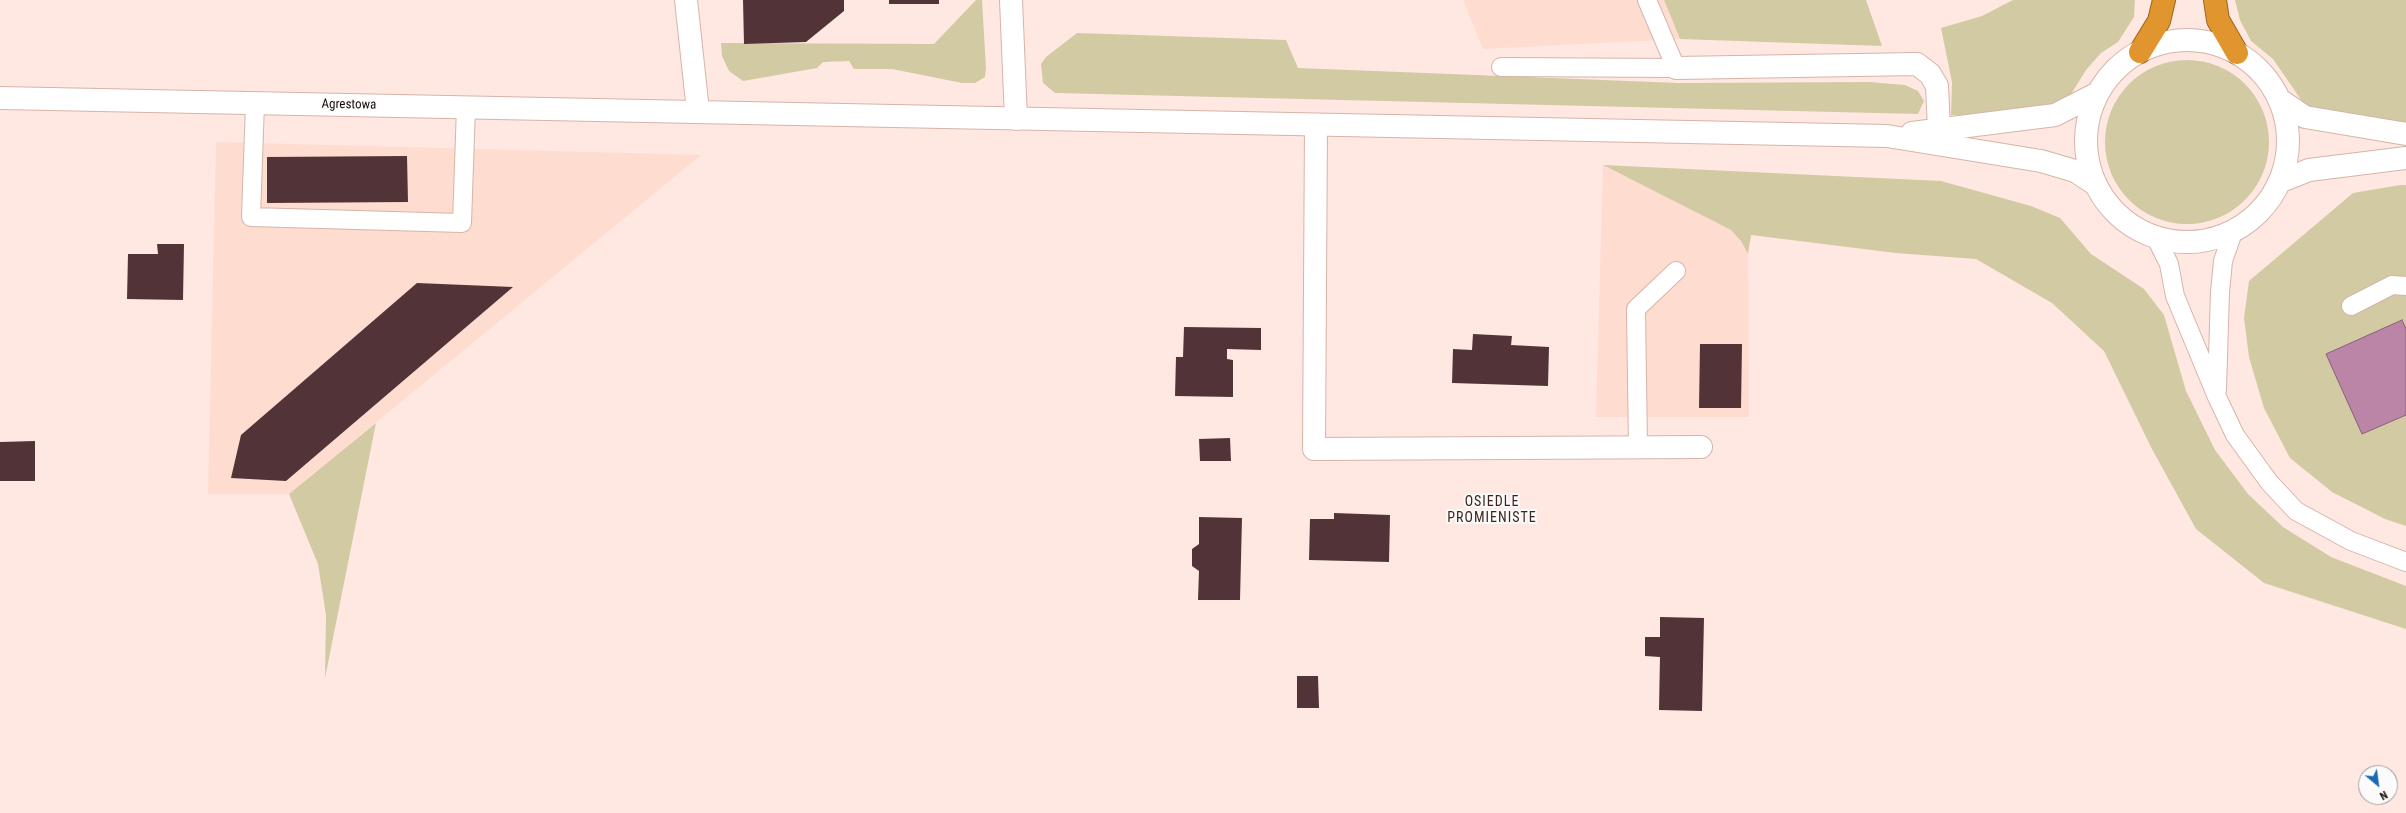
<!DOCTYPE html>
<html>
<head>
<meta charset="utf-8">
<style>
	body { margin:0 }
	#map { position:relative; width:2406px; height:813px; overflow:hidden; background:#fee8e1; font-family:"Roboto Condensed",sans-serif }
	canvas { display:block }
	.north { position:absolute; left:2358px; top:765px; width:40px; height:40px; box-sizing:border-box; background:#fbfbfb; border:1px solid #9f9b99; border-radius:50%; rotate:151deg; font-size:11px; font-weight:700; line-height:16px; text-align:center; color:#160b07 }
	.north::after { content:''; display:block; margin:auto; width:14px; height:18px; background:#176ab8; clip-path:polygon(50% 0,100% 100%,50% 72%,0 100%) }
</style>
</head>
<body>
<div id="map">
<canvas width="2406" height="813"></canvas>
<div class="north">N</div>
</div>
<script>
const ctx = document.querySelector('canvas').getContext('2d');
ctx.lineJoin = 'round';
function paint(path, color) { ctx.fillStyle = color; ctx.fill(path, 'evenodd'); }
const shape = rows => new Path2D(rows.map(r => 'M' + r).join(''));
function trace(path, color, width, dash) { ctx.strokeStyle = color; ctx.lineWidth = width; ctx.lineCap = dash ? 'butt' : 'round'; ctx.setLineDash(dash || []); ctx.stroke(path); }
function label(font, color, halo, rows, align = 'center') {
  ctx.font = font + ' "Roboto Condensed",sans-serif'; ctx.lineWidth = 4; ctx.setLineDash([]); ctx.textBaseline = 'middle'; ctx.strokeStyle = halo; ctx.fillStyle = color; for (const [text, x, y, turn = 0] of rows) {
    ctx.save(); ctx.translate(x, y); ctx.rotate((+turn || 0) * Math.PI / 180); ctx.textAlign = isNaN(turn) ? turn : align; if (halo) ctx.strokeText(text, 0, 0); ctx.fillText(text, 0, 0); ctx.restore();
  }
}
paint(shape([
	[1463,0,1664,0,1680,39,1483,49],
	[216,142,701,155,289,494,208,494],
	[1603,165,1731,230,1741,241,1748,254,1749,417,1596,417]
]), '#ffdcd0');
paint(shape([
	[976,0,982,0,986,68,985,77,975,83,962,83,892,69,854,69,849,61,823,62,817,68,743,81,729,71,722,56,721,43,934,44],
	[1664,0,1866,0,1882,46,1680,39],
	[2013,0,2135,0,2134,17,2118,42,2101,53,2086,70,2065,104,2007,115,1951,115,1952,82,1941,28,1982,16],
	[2235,0,2406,0,2406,129,2306,107,2273,59,2251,41,2240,20],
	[1077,33,1286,40,1298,68,1679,83,1869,82,1905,85,1918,91,1924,101,1918,114,1055,93,1043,83,1041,64,1046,57],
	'2105 142a82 82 0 1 1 164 0a82 82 0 1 1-164 0Z',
	[1603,165,1941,181,2031,206,2060,218,2091,254,2144,289,2164,315,2186,391,2215,450,2248,494,2283,527,2331,557,2406,586,2406,629,2264,583,2196,529,2152,449,2104,351,2052,303,1976,259,1896,253,1751,235,1748,254,1741,241,1731,230],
	[2400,185,2406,185,2406,526,2385,519,2332,492,2290,458,2264,408,2249,357,2244,318,2249,281,2353,193],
	[376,423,325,678,326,615,318,564,289,494]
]), '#d2caa3');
const water = shape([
	[2402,320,2406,329,2406,415,2362,434,2326,354,2402,320]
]);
paint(water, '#ba85a7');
trace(water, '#896077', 1);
paint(shape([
	[743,0,844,0,844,11,806,42,744,44],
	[889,0,939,0,939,4,889,4],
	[407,156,408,202,267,203,267,157],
	[157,244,184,244,183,300,127,299,128,254,158,254],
	[417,283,513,287,286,481,231,478,241,435],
	[1184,327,1261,328,1261,350,1227,349,1227,359,1233,360,1233,397,1175,396,1176,357,1183,357],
	[1473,334,1512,336,1511,345,1549,347,1548,386,1452,383,1453,349,1472,350],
	[1700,344,1742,344,1741,408,1699,408],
	[1230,438,1231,461,1200,461,1199,439],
	[35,441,35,481,0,481,0,442],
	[1334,513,1390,515,1389,562,1309,560,1310,519,1334,519],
	[1199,517,1242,518,1240,600,1198,600,1199,571,1192,566,1192,549,1199,544],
	[1660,617,1704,618,1702,711,1659,710,1660,657,1645,656,1645,637,1660,637],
	[1297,676,1318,676,1319,708,1297,708]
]), '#523438');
const lane = shape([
	[1501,67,1676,68,1647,0],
	[255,103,251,217,462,223,466,107],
	[2156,238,2169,264,2175,296,2217,397,2235,435,2269,482,2296,511,2351,541,2406,562],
	[2351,306,2392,285,2406,286],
	[2217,390,2220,292,2223,261,2233,232],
	[1638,448,1636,309,1676,271]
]);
const street = shape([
	[686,0,698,111],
	[1011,0,1016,119],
	[1676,68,1917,64,1930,74,1937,86,1939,129],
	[1316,125,1314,449,1701,447]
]);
const secondary = shape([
	'2086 141a101 101 0 1 1 202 0a101 101 0 1 1-202 0Z',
	[0,98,1887,136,2041,161,2075,171,2095,184],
	[2280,100,2305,117,2406,134],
	[1912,133,2055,115,2098,93],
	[2281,181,2309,170,2406,158]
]);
const highway = shape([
	[2215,0,2218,20,2237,53],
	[2140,52,2159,21,2164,0]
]);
trace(lane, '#d6b4a8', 20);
trace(street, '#d6b4a8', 24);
trace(secondary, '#d6b4a8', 24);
trace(highway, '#9a6520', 24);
trace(lane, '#fff', 18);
trace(street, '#fff', 22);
trace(secondary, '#fff', 22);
trace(highway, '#e1952e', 22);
label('13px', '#160b07', '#fbfbfb', [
	["Agrestowa",349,105,1]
]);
ctx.letterSpacing = '1px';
label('14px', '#3e241b', '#fbfbfb', [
	["OSIEDLE",1492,502],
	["PROMIENISTE",1492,518]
]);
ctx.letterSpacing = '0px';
</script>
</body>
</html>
